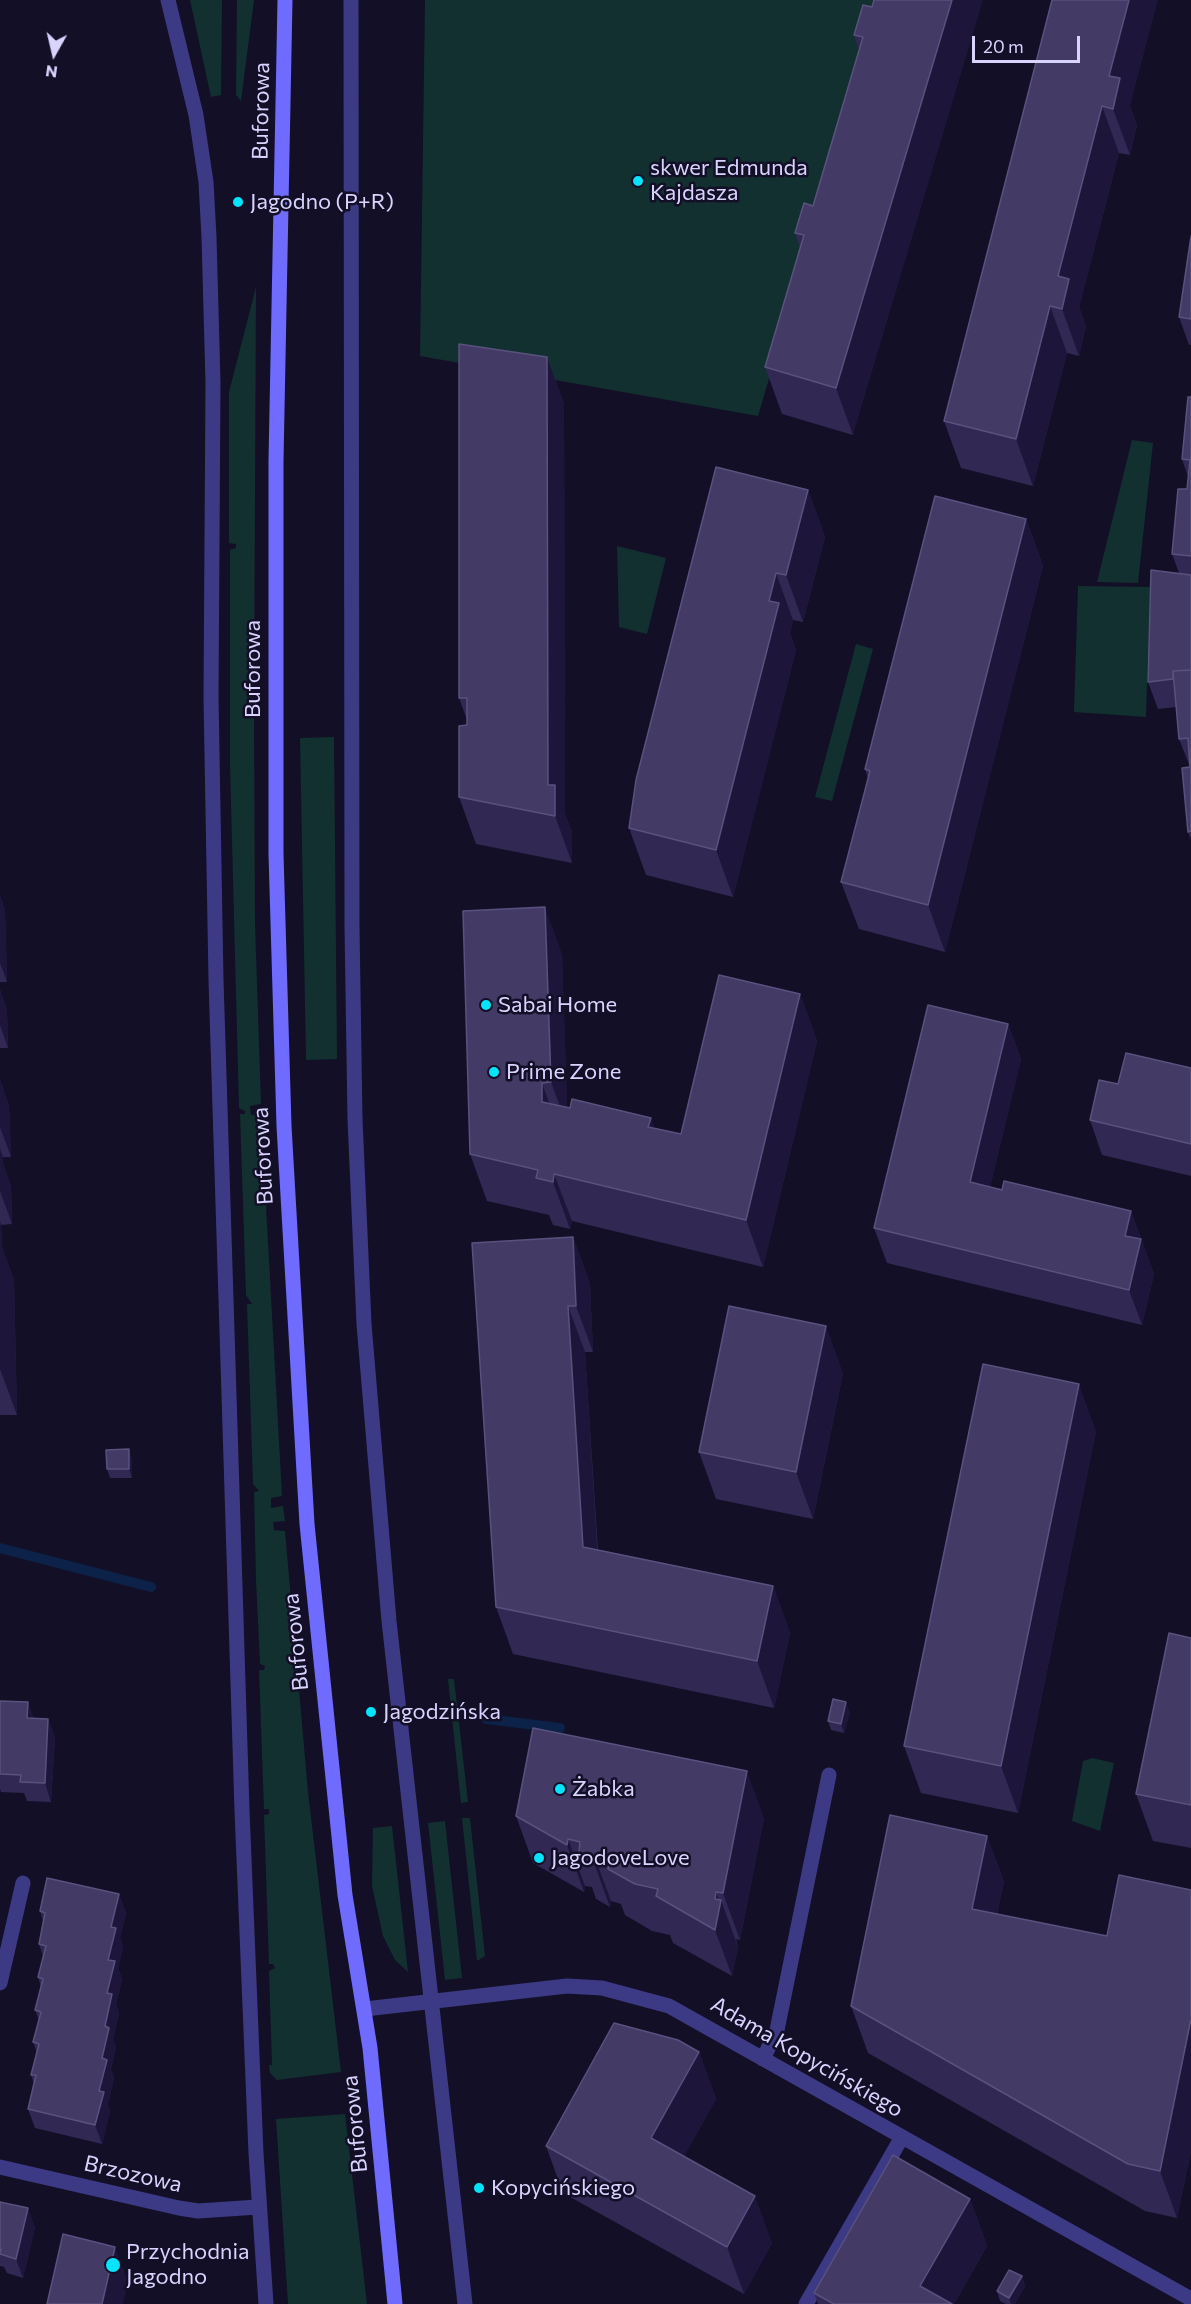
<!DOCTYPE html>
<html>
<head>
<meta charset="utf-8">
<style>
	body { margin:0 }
	#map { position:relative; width:1191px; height:2304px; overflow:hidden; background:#130f26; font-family:Commissioner,sans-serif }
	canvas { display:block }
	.north { position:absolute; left:24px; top:24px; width:60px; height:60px; -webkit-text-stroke:4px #130f26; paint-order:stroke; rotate:188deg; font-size:16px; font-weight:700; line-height:24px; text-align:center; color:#d9d4ff }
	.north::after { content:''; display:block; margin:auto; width:21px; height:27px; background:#d9d4ff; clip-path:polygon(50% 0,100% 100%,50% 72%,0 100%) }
	.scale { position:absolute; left:972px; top:36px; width:108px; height:27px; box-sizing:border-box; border:3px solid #d9d4ff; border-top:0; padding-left:8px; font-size:18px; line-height:21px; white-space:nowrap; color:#d9d4ff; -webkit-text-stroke:4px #130f26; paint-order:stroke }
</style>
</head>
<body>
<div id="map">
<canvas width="1191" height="2304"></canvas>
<div class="north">N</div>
<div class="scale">20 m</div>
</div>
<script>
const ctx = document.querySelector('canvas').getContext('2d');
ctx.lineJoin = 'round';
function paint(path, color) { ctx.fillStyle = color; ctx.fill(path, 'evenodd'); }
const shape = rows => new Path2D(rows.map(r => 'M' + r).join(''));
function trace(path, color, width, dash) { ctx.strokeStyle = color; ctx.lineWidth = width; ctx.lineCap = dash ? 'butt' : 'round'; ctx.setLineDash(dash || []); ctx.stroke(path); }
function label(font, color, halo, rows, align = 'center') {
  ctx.font = font + ' Commissioner,sans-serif'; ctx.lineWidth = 5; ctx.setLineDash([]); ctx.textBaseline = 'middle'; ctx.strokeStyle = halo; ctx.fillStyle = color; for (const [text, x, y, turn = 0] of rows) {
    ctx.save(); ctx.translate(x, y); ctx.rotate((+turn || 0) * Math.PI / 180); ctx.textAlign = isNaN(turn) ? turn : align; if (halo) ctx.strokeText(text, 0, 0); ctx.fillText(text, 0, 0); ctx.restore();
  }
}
paint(shape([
	[190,0,222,0,221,95,211,97],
	[237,0,254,0,241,101,236,95],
	[425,0,881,0,758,416,420,356],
	[256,287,254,707,255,924,261,1104,250,1106,251,1115,261,1115,282,1496,271,1498,271,1508,283,1506,285,1521,273,1522,274,1530,285,1531,308,1792,341,2072,277,2080,270,2073,269,2065,272,2065,269,1971,275,1968,273,1964,269,1964,264,1815,269,1814,269,1809,264,1809,259,1670,264,1670,265,1666,260,1664,256,1580,254,1492,259,1491,253,1484,247,1304,252,1304,246,1295,240,1114,245,1114,245,1111,239,1108,230,765,230,550,236,548,236,544,229,543,229,392],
	[1132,440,1153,443,1138,583,1097,582],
	[617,546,666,558,647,634,619,627],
	[1078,586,1150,587,1146,717,1074,712],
	[856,644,873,649,832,801,815,797],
	[334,737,337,1059,306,1060,300,738],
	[454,1679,468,1802,461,1803,448,1679],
	[1092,1758,1114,1763,1100,1831,1072,1821,1083,1761],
	[462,1818,470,1818,485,1956,477,1961],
	[445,1821,462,1978,445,1980,428,1823],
	[392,1826,408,1972,395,1960,383,1936,372,1886,373,1828],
	[345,2114,367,2304,288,2304,276,2119]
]), '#12302f');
trace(shape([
	[0,1548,151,1587],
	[475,1713,487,1719,560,1728]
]), '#0c2248', 10);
trace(shape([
	[351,0,352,926,355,1119,364,1324,389,1621,465,2304],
	[0,1983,23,1883],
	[763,2059,777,2030,829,1775],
	[806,2304,902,2137]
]), '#3d3a85', 15);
trace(shape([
	[168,0,196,115,206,182,209,237,213,383,211,697,216,980,242,1810,256,2153,266,2304],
	[365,2009,567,1986,602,1988,669,2006,1191,2299],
	[0,2167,179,2208,198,2211,258,2207]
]), '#3d3a85', 15);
trace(shape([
	[285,0,276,461,276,854,284,1126,307,1524,345,1895,370,2048,395,2304]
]), '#6f6bff', 15);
paint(shape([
	[1052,0,1130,106,1137,125,1130,155,1119,153,1079,307,1086,326,1079,356,1067,353,1033,486,961,468,944,421],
	[872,7,853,435,782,414,765,367,800,248,795,233,813,206,859,50,854,35],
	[1191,236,1191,345,1189,345,1179,317],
	[547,357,564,404,565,814,572,832,572,863,476,844,459,797,467,725,467,720,459,698],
	[1191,397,1191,840,1188,832,1190,767,1179,739,1176,707,1158,709,1148,682,1179,573,1172,554,1187,489,1188,477,1182,459],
	[808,490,825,537,803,622,793,620,790,633,796,650,733,897,646,875,629,828],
	[1026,519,1043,566,945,952,859,929,841,882,868,779,865,769],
	[0,896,5,910,7,982,0,982],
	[562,954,567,1107,681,1134,800,994,817,1041,763,1267,572,1221,570,1229,553,1225,549,1215,487,1201,470,1154],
	[0,990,7,1010,8,1048,0,1048],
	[1008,1024,1021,1059,990,1187,1131,1211,1154,1274,1142,1325,887,1263,874,1228],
	[1191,1068,1191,1176,1102,1155,1090,1120,1118,1084],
	[0,1080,9,1106,11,1157,3,1157,3,1164,11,1186,12,1224,1,1225,2,1247,14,1281,17,1415,0,1415],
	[573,1237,590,1284,593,1352,585,1352,598,1550,773,1586,790,1633,774,1708,513,1654,496,1607],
	[843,1373,813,1519,716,1499,699,1452],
	[1096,1431,1018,1813,921,1793,904,1746],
	[132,1459,132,1478,110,1478,107,1469],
	[1191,1638,1191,1848,1153,1841,1136,1794],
	[0,1701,34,1718,48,1719,55,1738,51,1802,27,1801,24,1793,1,1792,0,1789],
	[850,1712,844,1733,831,1730,828,1721],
	[516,1816,764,1818,740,1940,736,1939,738,1947,732,1976,673,1943,670,1935,652,1931,625,1915,621,1904,611,1901,610,1907,596,1899,592,1887,585,1886,584,1892,533,1863],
	[987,1836,1004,1882,997,1914,1107,1936,1191,1890,1191,2151,1177,2218,1145,2211,868,2053,851,2006],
	[119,1894,126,1913,120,1938,123,1947,118,1968,122,1980,116,2004,119,2013,113,2039,116,2047,111,2069,114,2078,108,2104,110,2111,102,2144,35,2128,28,2109,34,2084,31,2075,37,2053,33,2042,39,2020,35,2010,41,1987,38,1977,43,1956,39,1944,43,1921,40,1911],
	[699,2052,716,2099,684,2156,772,2243,744,2294,563,2193,546,2146],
	[970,2199,987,2246,954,2304,818,2304,814,2293],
	[0,2202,35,2227,23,2278,7,2273,4,2267,0,2266],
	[1022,2276,1025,2286,1015,2304,1006,2304,1000,2301,997,2291]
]), '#312854');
paint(shape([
	[952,0,983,0,853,435,836,388],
	[1129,0,1158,0,1130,106,1137,125,1130,155,1113,109,1109,76],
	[1102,106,1119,153,1079,307,1086,326,1079,356,1062,309,1058,276],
	[1050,306,1067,353,1033,486,1016,439],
	[547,357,564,404,565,814,572,832,572,863,555,816,548,785],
	[808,490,825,537,803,622,786,575],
	[1026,519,1043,566,945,952,928,905],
	[776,573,793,620,790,633,796,650,733,897,716,850,769,601],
	[0,896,5,910,7,982,0,963],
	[545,907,562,954,568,1129,551,1082],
	[0,990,7,1010,8,1048,0,1025],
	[800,994,817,1041,763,1267,746,1220],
	[1008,1024,1021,1059,983,1217,970,1182],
	[0,1080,9,1106,11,1157,0,1127],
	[542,1083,559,1130,542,1102],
	[651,1118,668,1165,648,1127],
	[0,1148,3,1157,3,1164,11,1186,12,1224,0,1191],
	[554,1174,572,1221,570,1229,553,1182],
	[1131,1211,1154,1274,1142,1325,1129,1290,1125,1236],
	[0,1221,1,1225,2,1247,14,1281,17,1415,0,1369],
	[573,1237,590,1284,593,1352,576,1306],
	[568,1306,585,1352,600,1594,583,1547],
	[826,1326,843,1373,813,1519,796,1472],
	[1079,1384,1096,1431,1018,1813,1001,1766],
	[129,1449,132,1459,132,1478,129,1469],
	[773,1586,790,1633,774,1708,757,1661],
	[28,1702,35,1721,27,1718],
	[846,1702,850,1712,844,1733,841,1724],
	[48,1719,55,1738,51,1802,45,1783],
	[747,1771,764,1818,740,1940,723,1893],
	[987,1836,1004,1882,989,1956,972,1909],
	[568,1839,585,1886,584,1892,567,1845],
	[594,1855,611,1901,610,1907,593,1860],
	[716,1892,720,1904,721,1900,738,1947,732,1976,715,1930,715,1899],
	[119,1894,126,1913,120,1938,123,1947,118,1968,122,1980,116,2004,119,2013,113,2039,116,2047,111,2069,114,2078,108,2104,110,2111,102,2144,95,2125,99,2091,111,1927],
	[1191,2019,1191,2151,1177,2218,1160,2171],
	[699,2052,716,2099,668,2185,651,2138],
	[755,2196,772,2243,744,2294,727,2247],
	[970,2199,987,2246,954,2304,927,2304,920,2286],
	[28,2208,35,2227,23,2278,16,2259],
	[115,2247,128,2282,123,2304,102,2304],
	[1022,2276,1025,2286,1015,2304,1011,2304,1009,2298]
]), '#1d163a');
const building = shape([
	[874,0,952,0,836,388,765,367,804,235,795,233,804,203,813,206,863,37,854,35,863,5,872,7,874,0],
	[1052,0,1129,0,1109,76,1120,78,1113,109,1102,106,1058,276,1069,279,1062,309,1050,306,1016,439,944,421,1052,0],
	[1191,236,1191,319,1179,317,1191,236],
	[459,344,547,357,548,785,555,785,555,816,459,797,459,726,467,725,467,698,459,698,459,344],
	[1188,397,1191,397,1191,556,1172,554,1178,489,1187,489,1190,460,1182,459,1188,397],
	[716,467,808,490,786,575,776,573,769,601,779,603,716,850,629,828,636,780,716,467],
	[935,496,1026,519,928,905,841,882,870,771,865,769,935,496],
	[1151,570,1191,575,1191,670,1173,671,1173,679,1148,682,1151,570],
	[1191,670,1191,831,1188,832,1182,768,1190,767,1188,738,1179,739,1173,671,1191,670],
	[545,907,551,1082,542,1083,542,1102,570,1108,572,1099,651,1118,648,1127,681,1134,719,975,800,994,746,1220,554,1174,553,1182,536,1178,538,1170,470,1154,463,911,545,907],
	[928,1005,1008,1024,970,1182,1002,1190,1004,1181,1131,1211,1125,1236,1141,1239,1129,1290,874,1228,928,1005],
	[1126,1053,1191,1068,1191,1144,1090,1120,1099,1080,1118,1084,1126,1053],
	[573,1237,576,1306,568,1306,583,1547,773,1586,757,1661,496,1607,472,1243,573,1237],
	[729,1306,826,1326,796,1472,699,1452,729,1306],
	[983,1364,1079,1384,1001,1766,904,1746,983,1364],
	[129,1449,129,1469,107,1469,106,1450,129,1449],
	[1169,1633,1191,1638,1191,1805,1136,1794,1169,1633],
	[833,1699,846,1702,841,1724,828,1721,833,1699],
	[0,1701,28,1702,27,1718,48,1719,45,1783,20,1782,21,1775,0,1774,0,1701],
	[533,1728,747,1771,723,1893,716,1892,715,1899,721,1900,715,1930,656,1896,658,1889,635,1884,608,1869,610,1858,594,1855,593,1860,579,1852,580,1842,568,1839,567,1845,516,1816,533,1728],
	[890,1815,987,1836,972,1909,1107,1936,1119,1875,1191,1890,1191,2019,1160,2171,1128,2164,851,2006,890,1815],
	[47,1878,119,1894,111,1927,116,1928,108,1960,115,1961,107,1993,112,1994,105,2026,109,2028,102,2058,107,2060,99,2091,104,2092,95,2125,28,2109,36,2075,31,2075,39,2044,33,2042,41,2012,35,2010,43,1979,38,1977,46,1946,39,1944,45,1913,40,1911,47,1878],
	[614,2023,678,2040,699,2052,651,2138,755,2196,727,2247,546,2146,614,2023],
	[893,2155,970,2199,920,2286,952,2304,834,2304,814,2293,893,2155],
	[0,2202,28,2208,16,2259,0,2254,1,2249,0,2249,0,2202],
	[63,2234,115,2247,102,2304,47,2304,63,2234],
	[1009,2270,1022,2276,1009,2298,997,2291,1009,2270]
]);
paint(building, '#433a66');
trace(building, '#5a527e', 1.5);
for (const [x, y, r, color] of [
	[638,181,6,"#00e5ff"],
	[238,202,6,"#00e5ff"],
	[486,1005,6,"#00e5ff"],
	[494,1072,6,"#00e5ff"],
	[371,1712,6,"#00e5ff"],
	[560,1789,6,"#00e5ff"],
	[539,1858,6,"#00e5ff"],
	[479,2188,6,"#00e5ff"],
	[113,2265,8,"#00e5ff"]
]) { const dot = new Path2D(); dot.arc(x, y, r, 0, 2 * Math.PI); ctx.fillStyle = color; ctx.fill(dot); trace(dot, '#130f26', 2); }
label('22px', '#d9d4ff', '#130f26', [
	["Buforowa",261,111,-89],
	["Buforowa",253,669,-90],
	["Buforowa",263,1156,-93],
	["Buforowa",296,1642,-96],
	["Adama Kopycińskiego",807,2057,30],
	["Buforowa",355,2124,-96],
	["Brzozowa",133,2174,13]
]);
label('22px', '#d9d4ff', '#130f26', [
	["skwer Edmunda",650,168],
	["Kajdasza",650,193],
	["Jagodno (P+R)",250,202],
	["Sabai Home",498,1005],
	["Prime Zone",506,1072],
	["Jagodzińska",383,1712],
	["Żabka",572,1789],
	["JagodoveLove",551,1858],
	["Kopycińskiego",491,2188],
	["Przychodnia",126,2252],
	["Jagodno",126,2277]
], 'left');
</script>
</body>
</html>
